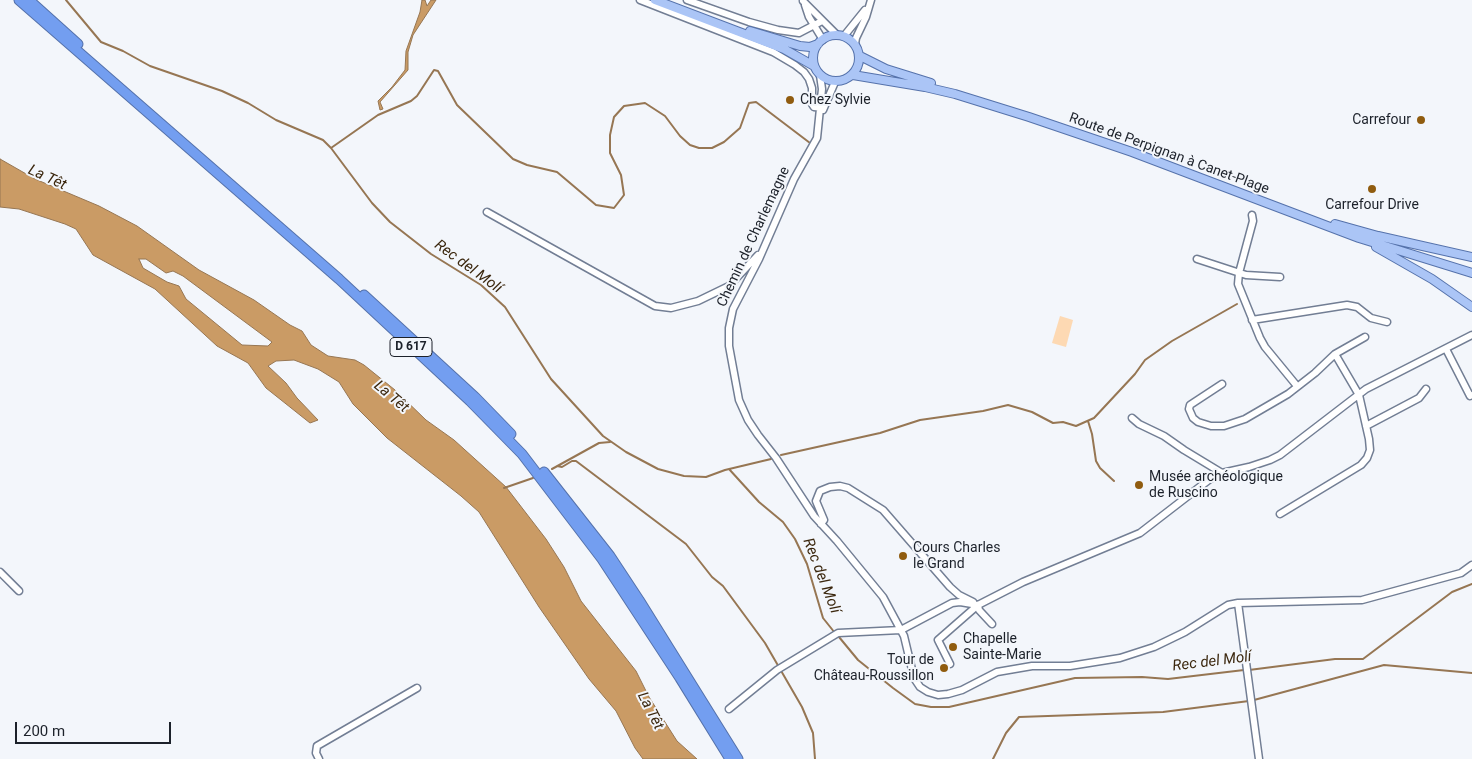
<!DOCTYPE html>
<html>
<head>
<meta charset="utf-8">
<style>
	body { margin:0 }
	#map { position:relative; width:1472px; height:759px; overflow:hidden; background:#f3f6fb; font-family:Roboto,sans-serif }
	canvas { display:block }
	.scale { position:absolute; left:15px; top:722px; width:156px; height:22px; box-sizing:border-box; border:2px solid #1c212a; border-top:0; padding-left:6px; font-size:15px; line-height:18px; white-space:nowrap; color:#1c212a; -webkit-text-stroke:4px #f3f6fb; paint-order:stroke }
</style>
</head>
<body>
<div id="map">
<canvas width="1472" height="759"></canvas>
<div class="scale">200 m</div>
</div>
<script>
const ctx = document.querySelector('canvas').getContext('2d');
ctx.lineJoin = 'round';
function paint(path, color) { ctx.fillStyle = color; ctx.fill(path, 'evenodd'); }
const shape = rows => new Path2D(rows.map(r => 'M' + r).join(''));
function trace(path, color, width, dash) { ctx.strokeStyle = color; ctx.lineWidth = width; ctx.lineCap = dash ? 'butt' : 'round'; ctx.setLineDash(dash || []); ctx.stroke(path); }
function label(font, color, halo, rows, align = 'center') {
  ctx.font = font + ' Roboto,sans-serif'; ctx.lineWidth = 4; ctx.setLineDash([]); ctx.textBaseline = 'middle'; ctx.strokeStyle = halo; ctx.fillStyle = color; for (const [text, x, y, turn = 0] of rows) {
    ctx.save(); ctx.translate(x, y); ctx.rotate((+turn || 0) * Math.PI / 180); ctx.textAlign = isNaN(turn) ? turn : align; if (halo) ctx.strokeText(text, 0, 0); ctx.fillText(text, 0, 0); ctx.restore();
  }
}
paint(shape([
	[1060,316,1073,320,1066,347,1052,343]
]), '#fdd9b3');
const water = shape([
	[422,0,425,0,427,6,431,0,436,0,413,35,408,52,408,70,380,102,383,109,380,110,378,101,392,87,405,70,406,51,420,12,422,0],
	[0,159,35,179,99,206,137,226,199,270,254,300,290,325,302,331,311,345,328,356,355,360,364,365,395,390,426,420,454,440,506,487,546,539,564,567,581,601,636,671,649,697,677,741,697,759,643,759,635,748,616,711,589,679,539,607,479,512,461,496,387,438,353,404,339,382,318,369,294,360,276,361,268,366,286,383,297,398,318,420,310,423,266,388,248,363,217,346,155,289,93,255,76,229,65,224,19,209,0,207,0,159],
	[139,259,146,259,166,273,173,271,183,276,272,342,268,346,242,345,186,299,179,286,167,282,143,268,139,259]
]);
paint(water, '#ca9b65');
trace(water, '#967653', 1);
trace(shape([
	[66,0,101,42,123,51,150,66,222,91,248,103,276,120,323,140,331,148,372,203,390,222,431,254,481,285,505,307,551,379,603,436,626,452,658,469,684,476,706,477,725,470,771,459],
	[331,148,378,115,411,101,417,96,434,70,438,71,457,105,513,159,527,165,557,172,596,205,614,208,624,195,621,175,610,153,610,135,614,117,624,106,645,103,665,116,680,136,690,145,699,148,712,148,724,142,740,128,749,103,756,102,810,143],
	[1088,421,1092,434,1096,461,1100,468,1114,481],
	[781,455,880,433,920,420,983,411,1008,405,1032,412,1053,423,1063,422,1076,426,1094,418,1135,374,1145,360,1172,341,1237,304],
	[557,466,562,467,572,461,576,461,686,544,712,577,723,586,765,643,802,707,813,733,815,759],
	[552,469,599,443,610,442],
	[729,469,759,502,783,522,795,539,807,564,823,618,835,633],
	[504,488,533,478],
	[839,637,858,660,893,688,915,704,931,707,949,707,1075,678,1142,677,1168,679,1244,670],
	[1249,670,1335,659,1363,659,1452,592,1472,584],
	[1254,700,1384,665,1472,673],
	[993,759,1006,733,1019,717,1163,712,1249,701]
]), '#967653', 2);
const minor = shape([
	[640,0,773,52,795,65,804,72,809,79,812,88,812,104,814,107,823,108],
	[687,0,749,22,778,30,799,33,822,21],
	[803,1,837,35],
	[805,5,809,17,823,40],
	[844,36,865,10],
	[855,44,856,38,866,17,871,0],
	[820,75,822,89,817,138,794,179,759,259,733,309,729,328,729,346,739,400,748,420,758,435,776,458,814,516,837,541,883,597,904,636,914,678,920,687,928,692,938,695,948,694,962,690,997,672,1032,666,1070,666,1120,658,1154,647,1185,632,1228,605,1238,603,1362,600,1461,573,1472,565],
	[823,110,835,82],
	[487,212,655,306,671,308,698,301,729,286,758,255],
	[1252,215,1253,221,1239,273,1238,284,1260,338,1265,347,1297,386],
	[1197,259,1246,275,1280,277],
	[1252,320,1347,305,1357,307,1371,318,1387,322],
	[1446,349,1470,396,1472,395],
	[1222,384,1190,405,1189,409,1193,418,1198,422,1211,426,1224,426,1245,419,1288,394,1315,373,1335,354,1365,337],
	[1132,418,1139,424,1164,436,1184,450,1222,473],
	[1366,426,1419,398,1426,389],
	[1280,514,1361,465,1367,458,1370,450,1369,439,1359,395,1335,354],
	[821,524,824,520,816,501,820,491,830,487,840,486,848,488,883,510,950,587,959,595,973,602],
	[0,572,19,591],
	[1238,603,1259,759],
	[978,605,979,610,992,624],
	[950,664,938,640,978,605,1023,582,1140,533,1210,479,1222,473,1249,467,1270,460,1280,455,1366,389,1472,335],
	[729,709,777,670,838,633,901,630,952,603,960,602,978,605],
	[319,759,316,753,317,746,417,688]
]);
const major = shape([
	[655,0,784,49,814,66],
	[750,31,800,46,810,47,818,44],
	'813 58a23 23 0 1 1 46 0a23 23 0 1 1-46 0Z',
	[860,56,886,69,931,83],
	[853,75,925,87,955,94,1029,117,1132,152,1359,238,1472,273],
	[1335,224,1378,236,1472,257],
	[1376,247,1432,279,1472,307]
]);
const highway = shape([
	[19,0,339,279,470,401,522,454,602,559,680,678,730,759],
	[29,0,78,44],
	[364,295,475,397,511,434],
	[544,472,610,556,639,600,738,759]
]);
trace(minor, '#727e94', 9);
trace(major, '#5572ab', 10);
trace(highway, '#5572ab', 11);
trace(minor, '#fff', 6);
trace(major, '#abc5f6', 8);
trace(highway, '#739ef0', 9);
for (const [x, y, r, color] of [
	[790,100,5,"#905c0f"],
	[1421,120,5,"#905c0f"],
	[1372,189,5,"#905c0f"],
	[1139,485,5,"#905c0f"],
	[903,556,5,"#905c0f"],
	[953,647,5,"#905c0f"],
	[944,668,5,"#905c0f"]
]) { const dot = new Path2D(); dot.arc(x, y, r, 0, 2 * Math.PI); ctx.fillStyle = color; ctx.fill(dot); trace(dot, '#f3f6fb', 2); }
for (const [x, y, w] of [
	[411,347,42]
]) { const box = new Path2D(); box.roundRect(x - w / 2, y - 9.5, w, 19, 4); ctx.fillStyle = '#f3f6fb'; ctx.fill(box); trace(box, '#1c212a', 1); }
label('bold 12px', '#1c212a', null, [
	["D 617",411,347]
]);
label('14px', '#1c212a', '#f3f6fb', [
	["Chez Sylvie",800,100],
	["Carrefour",1411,120,"right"],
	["Carrefour Drive",1372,205,"center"],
	["Musée archéologique",1149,477],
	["de Ruscino",1149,493],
	["Cours Charles",913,548],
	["le Grand",913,564],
	["Chapelle",963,639],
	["Sainte-Marie",963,655],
	["Tour de",934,660,"right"],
	["Château-Roussillon",934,676,"right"]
], 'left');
label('14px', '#1c212a', '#f3f6fb', [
	["Route de Perpignan à Canet-Plage",1169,154,20],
	["Chemin de Charlemagne",754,237,-65]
]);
label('italic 15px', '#3b270e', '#f3f6fb', [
	["La Têt",47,178,25],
	["Rec del Molí",468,267,36],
	["La Têt",391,397,40],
	["Rec del Molí",821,576,69],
	["Rec del Molí",1212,662,-7],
	["La Têt",650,711,63]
]);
</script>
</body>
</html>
